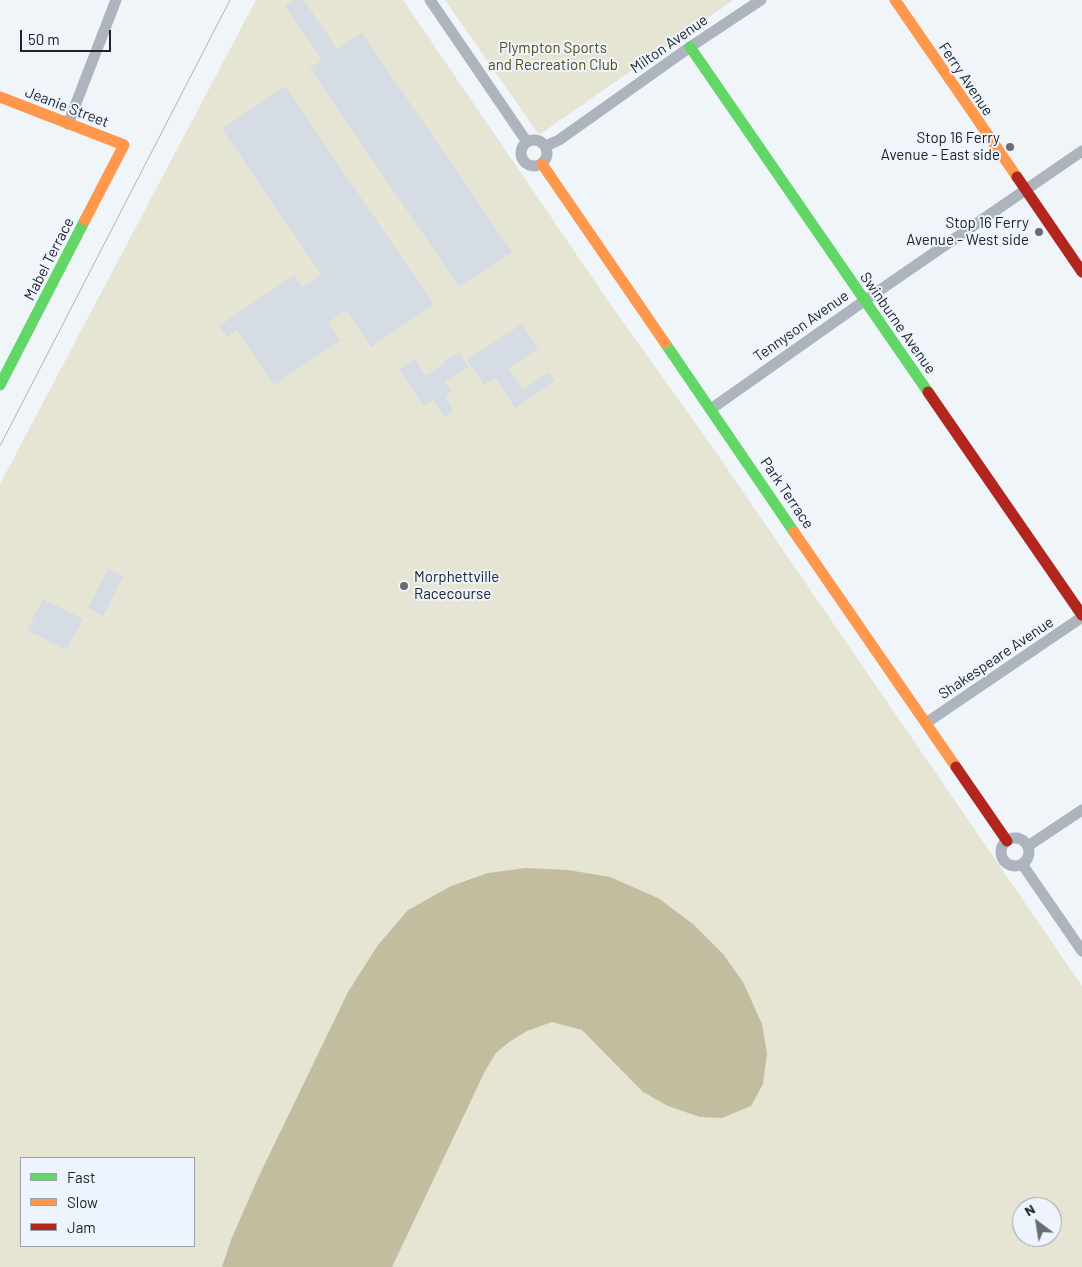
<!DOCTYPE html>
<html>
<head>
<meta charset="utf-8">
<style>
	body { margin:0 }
	#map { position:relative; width:1082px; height:1267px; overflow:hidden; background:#f0f5fa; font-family:Barlow,sans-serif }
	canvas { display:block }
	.legend { position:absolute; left:20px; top:1157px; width:175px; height:90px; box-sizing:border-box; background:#edf4fd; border:1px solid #9ba1a8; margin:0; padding:6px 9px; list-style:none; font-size:15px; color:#202429 }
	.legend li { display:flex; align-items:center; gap:10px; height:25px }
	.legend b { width:25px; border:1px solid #9ba1a8 }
	.north { position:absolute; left:1012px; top:1197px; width:50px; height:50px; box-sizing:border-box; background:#edf4fd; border:1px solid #9ba1a8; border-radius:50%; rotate:329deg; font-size:14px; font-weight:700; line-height:20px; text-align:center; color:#202429 }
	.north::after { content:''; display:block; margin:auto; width:18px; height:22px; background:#696d72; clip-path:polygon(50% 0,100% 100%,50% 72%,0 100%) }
	.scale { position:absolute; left:20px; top:30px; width:91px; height:22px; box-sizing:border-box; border:2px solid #202429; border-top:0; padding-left:6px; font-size:15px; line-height:18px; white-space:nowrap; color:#202429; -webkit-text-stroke:4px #edf4fd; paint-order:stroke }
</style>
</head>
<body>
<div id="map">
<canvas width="1082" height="1267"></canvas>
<ul class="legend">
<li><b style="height:6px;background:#63d668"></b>Fast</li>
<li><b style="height:6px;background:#ff974d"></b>Slow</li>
<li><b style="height:6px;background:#b3261e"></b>Jam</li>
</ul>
<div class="north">N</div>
<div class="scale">50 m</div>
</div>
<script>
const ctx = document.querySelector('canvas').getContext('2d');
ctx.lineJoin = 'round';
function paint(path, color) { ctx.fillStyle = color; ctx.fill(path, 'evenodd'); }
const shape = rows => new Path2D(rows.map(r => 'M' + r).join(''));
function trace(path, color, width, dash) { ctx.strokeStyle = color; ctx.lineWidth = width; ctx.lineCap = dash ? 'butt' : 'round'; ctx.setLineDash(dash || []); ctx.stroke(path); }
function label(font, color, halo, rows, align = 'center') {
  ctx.font = font + ' Barlow,sans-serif'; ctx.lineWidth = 4; ctx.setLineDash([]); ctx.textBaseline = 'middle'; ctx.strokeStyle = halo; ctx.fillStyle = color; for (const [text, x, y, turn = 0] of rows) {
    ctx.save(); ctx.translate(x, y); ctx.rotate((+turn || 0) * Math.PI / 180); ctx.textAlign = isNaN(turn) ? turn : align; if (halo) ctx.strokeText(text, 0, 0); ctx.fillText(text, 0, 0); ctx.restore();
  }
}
paint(shape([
	[256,0,403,0,611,305,713,448,1082,986,1082,1267,0,1267,0,484],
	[21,1158,194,1158,194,1246,21,1246],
	[1022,1207,1052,1207,1052,1237,1022,1237],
	[445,0,733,0,539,135]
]), '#e6e5d4');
paint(shape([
	[525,868,568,870,610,877,658,898,693,924,723,954,743,982,762,1024,767,1053,763,1084,751,1106,722,1118,700,1117,668,1106,643,1092,582,1030,552,1022,527,1031,509,1042,496,1053,485,1071,392,1267,222,1267,231,1240,259,1176,348,992,378,945,408,910,451,886,488,873]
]), '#c2bd9e');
paint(shape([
	[295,0,304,0,337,49,362,33,512,252,459,287,310,68,322,60,285,6],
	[285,86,434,305,371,347,346,310,328,323,340,341,274,385,237,330,227,337,219,326,294,275,302,287,321,274,222,129],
	[522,324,538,349,509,368,523,389,549,372,555,381,515,408,496,377,484,385,467,360],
	[459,352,469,367,445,382,452,392,444,396,454,411,445,417,433,400,424,406,399,369,415,359,426,376,443,365,442,363],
	[108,569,123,577,103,616,88,608],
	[43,599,83,619,66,650,27,630]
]), '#d5dce4');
trace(shape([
	[430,0,527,142],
	[68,124,116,0],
	'521 153a13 13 0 1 1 26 0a13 13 0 1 1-26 0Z',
	[546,146,559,140,690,47,761,0],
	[711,409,864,301,1082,151],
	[926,723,1082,617],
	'1001 852a14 14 0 1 1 28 0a14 14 0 1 1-28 0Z',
	[1028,846,1082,810],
	[1022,864,1082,951]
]), '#adb4be', 11);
trace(shape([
	[690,47,928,392],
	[665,343,794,532],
	[0,385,85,220]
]), '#63d668', 11);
trace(shape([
	[895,0,1017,177],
	[0,97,124,145,85,220],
	[542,164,665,343],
	[794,532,956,767]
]), '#ff974d', 11);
trace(shape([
	[1017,177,1082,272],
	[928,392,1082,615],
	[956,767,1007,841]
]), '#b3261e', 11);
trace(shape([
	[0,446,230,0]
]), '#afb4ba', 1);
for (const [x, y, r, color] of [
	[1010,147,5,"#696d72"],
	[1039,232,5,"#696d72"],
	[404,586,5,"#696d72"]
]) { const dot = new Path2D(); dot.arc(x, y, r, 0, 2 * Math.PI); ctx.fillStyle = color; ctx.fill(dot); trace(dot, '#edf4fd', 2); }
label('15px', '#202429', '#edf4fd', [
	["Milton Avenue",669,44,-35],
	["Ferry Avenue",966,79,56],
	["Jeanie Street",67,107,21],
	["Mabel Terrace",49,259,-63],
	["Swinburne Avenue",898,323,55],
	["Tennyson Avenue",801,326,-35],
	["Park Terrace",787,493,56],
	["Shakespeare Avenue",996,658,-34]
]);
label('15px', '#574d14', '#edf4fd', [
	["Plympton Sports",553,48],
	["and Recreation Club",553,65]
]);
label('15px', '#202429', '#edf4fd', [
	["Stop 16 Ferry",1000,138],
	["Avenue - East side",1000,155],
	["Stop 16 Ferry",1029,223],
	["Avenue - West side",1029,240],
	["Morphettville",414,577,"left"],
	["Racecourse",414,594,"left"]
], 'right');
</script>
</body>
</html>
